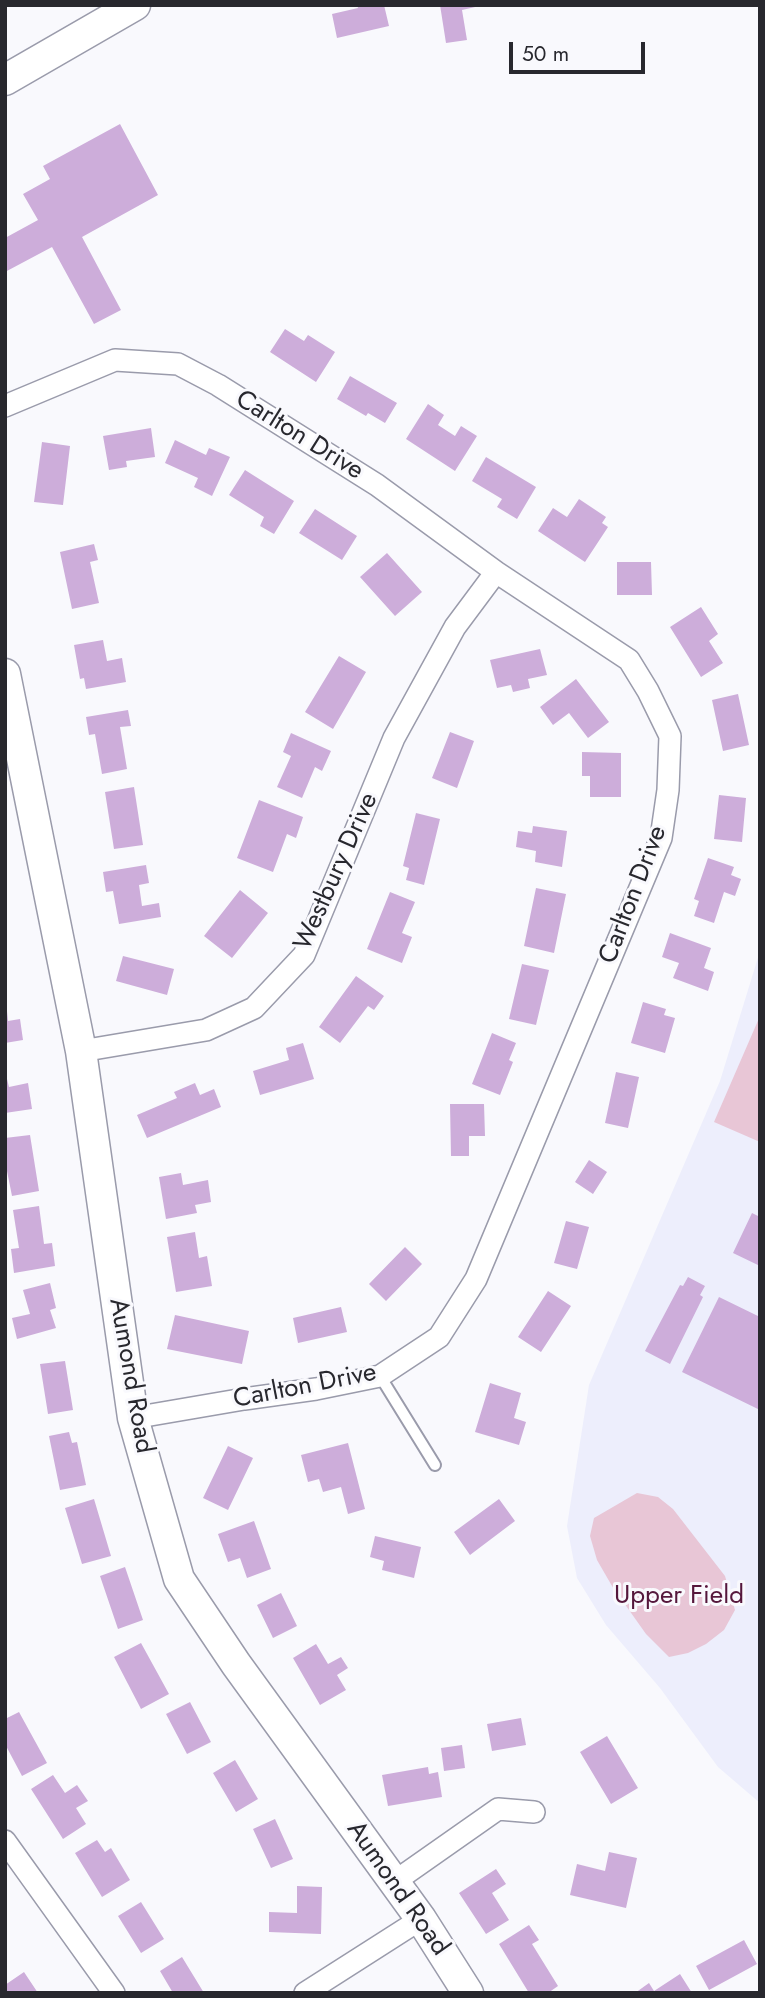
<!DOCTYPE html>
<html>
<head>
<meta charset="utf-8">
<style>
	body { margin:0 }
	#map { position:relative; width:765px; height:1998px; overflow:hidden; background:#f9f9fd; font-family:Jost,sans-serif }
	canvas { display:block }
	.frame { position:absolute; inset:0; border:7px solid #28282e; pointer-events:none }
	.scale { position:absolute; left:509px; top:42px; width:136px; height:32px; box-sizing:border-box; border:4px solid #28282e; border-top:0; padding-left:9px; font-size:21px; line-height:24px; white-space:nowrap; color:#28282e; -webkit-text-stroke:5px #f9f9fd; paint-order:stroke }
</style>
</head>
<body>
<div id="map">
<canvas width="765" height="1998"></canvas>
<div class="frame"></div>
<div class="scale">50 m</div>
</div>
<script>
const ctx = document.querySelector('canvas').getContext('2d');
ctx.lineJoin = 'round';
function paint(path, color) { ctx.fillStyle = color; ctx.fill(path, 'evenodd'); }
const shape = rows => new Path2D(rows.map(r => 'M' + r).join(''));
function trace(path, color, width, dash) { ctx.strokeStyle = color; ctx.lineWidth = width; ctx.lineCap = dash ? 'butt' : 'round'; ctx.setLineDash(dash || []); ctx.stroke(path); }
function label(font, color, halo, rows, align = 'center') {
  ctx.font = font + ' Jost,sans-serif'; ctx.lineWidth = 6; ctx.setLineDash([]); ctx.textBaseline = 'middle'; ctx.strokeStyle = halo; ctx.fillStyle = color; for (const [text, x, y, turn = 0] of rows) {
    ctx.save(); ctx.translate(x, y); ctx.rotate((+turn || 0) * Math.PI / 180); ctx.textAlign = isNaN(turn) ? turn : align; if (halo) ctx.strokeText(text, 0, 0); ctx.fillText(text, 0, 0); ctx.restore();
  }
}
paint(shape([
	[760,951,760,1803,718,1767,660,1688,606,1625,577,1578,567,1526,589,1385,720,1081]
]), '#edeefc');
paint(shape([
	[760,1016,760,1142,714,1122],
	[637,1493,658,1497,673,1509,725,1576,735,1610,724,1630,706,1644,688,1653,669,1657,646,1634,612,1586,597,1560,590,1536,594,1518]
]), '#e8c6d6');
paint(shape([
	[357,5,384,5,389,26,337,38,332,14,358,8],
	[440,5,484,5,462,10,467,40,446,43],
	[120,124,158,195,82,237,121,310,94,324,52,247,5,272,5,238,38,220,23,194,50,179,43,166],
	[285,329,304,341,308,335,335,352,316,382,270,352],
	[350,376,397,403,385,423,368,413,366,416,337,399],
	[428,404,444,415,438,425,455,436,461,426,477,436,455,471,406,439],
	[151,428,155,457,126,461,127,467,109,470,103,436],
	[175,440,206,455,209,448,230,457,212,496,194,487,198,478,165,463],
	[42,442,70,446,63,505,34,502],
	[486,457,536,487,517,519,497,507,502,499,472,481],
	[245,470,294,501,274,534,260,526,264,517,229,495],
	[579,499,606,517,602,523,608,527,585,562,538,531,553,508,567,517],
	[315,509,357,536,342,560,299,533],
	[94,544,98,560,90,562,99,603,72,609,60,552],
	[387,553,422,592,395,616,360,577],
	[617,562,651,562,652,595,617,595],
	[701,607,718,634,709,641,723,663,701,677,670,627],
	[103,640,107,661,122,658,126,682,86,689,84,678,80,679,74,645],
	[540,649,547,675,528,679,530,688,513,692,511,685,497,688,490,660],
	[339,656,366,672,333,729,305,712],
	[576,679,609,722,588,738,569,713,553,725,540,707],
	[738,694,749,745,723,751,712,700],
	[128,710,131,726,120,727,127,769,102,774,95,734,89,735,86,717],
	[450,732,474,741,457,788,432,778],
	[291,733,331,751,322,771,315,767,302,798,277,787,291,756,283,752],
	[582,752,621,753,621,797,590,797,590,776,582,776],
	[134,787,143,845,114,849,105,792],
	[719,795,746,798,742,842,714,839],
	[259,800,303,817,296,838,287,834,273,872,237,858],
	[416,813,440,819,424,885,406,880,409,868,403,866],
	[533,826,567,831,562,867,535,862,536,851,516,847,518,831,532,833],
	[708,858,734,867,731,875,741,879,735,896,724,892,714,923,694,916,699,901,694,899],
	[146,865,149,883,139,885,142,906,159,903,161,917,119,924,113,891,106,892,103,872],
	[536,888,566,894,554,953,524,946],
	[240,890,268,913,232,958,204,936],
	[390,892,415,902,402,933,412,937,402,963,367,949],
	[670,933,711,948,704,968,714,972,708,991,673,978,679,963,662,957],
	[123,956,174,969,167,995,116,981],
	[522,964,549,970,536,1025,509,1019],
	[356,976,384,996,374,1010,368,1006,340,1043,319,1027],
	[643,1002,666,1009,664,1015,675,1018,665,1053,631,1043],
	[7,1011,8,1021,20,1019,23,1040,5,1043],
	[492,1033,516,1043,509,1060,513,1062,500,1095,472,1084],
	[303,1043,314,1079,260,1095,253,1071,289,1060,286,1048],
	[5,1071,9,1087,28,1083,32,1109,5,1113],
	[616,1072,639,1077,628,1128,605,1123],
	[195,1083,200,1095,214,1089,221,1107,147,1138,137,1115,177,1098,174,1092],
	[450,1104,484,1104,485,1136,469,1136,469,1156,451,1156],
	[30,1135,39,1191,12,1196,5,1161,5,1138],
	[589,1160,607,1172,593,1194,575,1182],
	[181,1173,183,1185,208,1180,211,1202,195,1205,197,1213,166,1219,159,1177],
	[39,1206,44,1244,52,1243,55,1266,14,1273,11,1249,19,1248,13,1210],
	[752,1213,760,1217,760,1266,733,1253],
	[566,1221,589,1227,577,1269,554,1263],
	[195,1232,199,1258,207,1256,212,1286,176,1292,167,1237],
	[405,1247,422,1264,386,1301,369,1284],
	[688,1277,705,1286,700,1295,703,1297,670,1364,645,1351,680,1285,683,1286],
	[50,1283,56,1308,50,1310,56,1328,17,1339,12,1318,30,1314,23,1290],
	[548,1291,571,1306,541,1352,518,1337],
	[719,1297,760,1317,760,1410,682,1372],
	[341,1307,347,1332,298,1343,293,1318],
	[175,1315,249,1331,242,1364,167,1349],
	[65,1361,73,1410,48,1414,40,1364],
	[490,1383,521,1393,514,1418,526,1422,519,1445,475,1432],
	[69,1432,72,1443,77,1442,86,1485,60,1490,49,1436],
	[348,1443,365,1509,348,1514,341,1487,323,1492,319,1479,308,1482,301,1455],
	[228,1446,253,1458,228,1510,203,1498],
	[94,1499,111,1556,82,1564,65,1508],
	[499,1499,515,1521,470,1555,454,1532],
	[254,1521,271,1569,247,1578,240,1558,228,1562,218,1534],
	[375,1536,421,1547,414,1578,382,1570,384,1561,370,1557],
	[125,1567,143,1620,118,1629,100,1576],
	[281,1593,297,1626,273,1638,257,1605],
	[141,1643,169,1694,141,1709,114,1657],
	[316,1644,328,1664,341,1657,348,1668,337,1675,346,1690,320,1705,293,1658],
	[190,1702,211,1742,187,1754,166,1714],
	[19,1712,47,1763,22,1776,5,1744,5,1719],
	[521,1718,526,1745,492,1751,487,1724],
	[607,1736,638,1788,611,1804,580,1752],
	[462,1745,465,1768,444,1771,441,1748],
	[235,1760,258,1799,236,1812,213,1773],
	[428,1767,429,1774,438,1772,442,1797,388,1806,382,1775],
	[53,1775,65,1793,77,1785,88,1801,76,1808,86,1824,63,1839,31,1789],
	[275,1819,293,1859,271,1868,253,1829],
	[97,1840,105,1852,111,1848,130,1880,102,1897,75,1853],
	[609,1852,637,1858,626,1908,570,1895,577,1864,605,1871],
	[496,1869,506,1884,492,1893,509,1920,486,1934,459,1893],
	[297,1886,322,1887,321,1934,269,1932,269,1912,297,1913],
	[141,1902,164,1939,141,1953,118,1916],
	[529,1925,539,1940,532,1944,558,1986,548,1993,529,1993,499,1944],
	[744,1940,757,1964,709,1990,696,1966],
	[182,1957,204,1993,173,1993,160,1971],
	[24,1972,38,1993,5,1993,5,1985],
	[680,1974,692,1993,635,1993,649,1983,654,1991]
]), '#cdadda');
const lane = shape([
	[380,1376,435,1465]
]);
const street = shape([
	[5,406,115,360,178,364,218,385,377,485,496,572,629,660,648,691,670,736,668,790,661,838,476,1279,439,1337,380,1376,316,1389,244,1399,133,1418],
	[81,1051,206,1030,254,1008,304,955,394,738,455,627,496,572],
	[5,1841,114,1993],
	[394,1882,498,1809,534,1812],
	[305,1993,421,1919]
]);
const secondary = shape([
	[5,80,135,5],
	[5,674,81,1051,133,1418,179,1579,236,1664,421,1919,468,1993]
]);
trace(lane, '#9a9bab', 14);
trace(street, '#9a9bab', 24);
trace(secondary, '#9a9bab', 33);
trace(lane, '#fff', 10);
trace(street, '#fff', 21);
trace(secondary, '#fff', 30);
label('26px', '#28282e', '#f9f9fd', [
	["Carlton Drive",299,436,32],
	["Westbury Drive",337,872,-66],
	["Carlton Drive",634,895,-69],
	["Aumond Road",130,1376,80],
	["Carlton Drive",305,1387,-11],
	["Aumond Road",397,1889,55]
]);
label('26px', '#55173c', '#f9f9fd', [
	["Upper Field",679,1597]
]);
</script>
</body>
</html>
